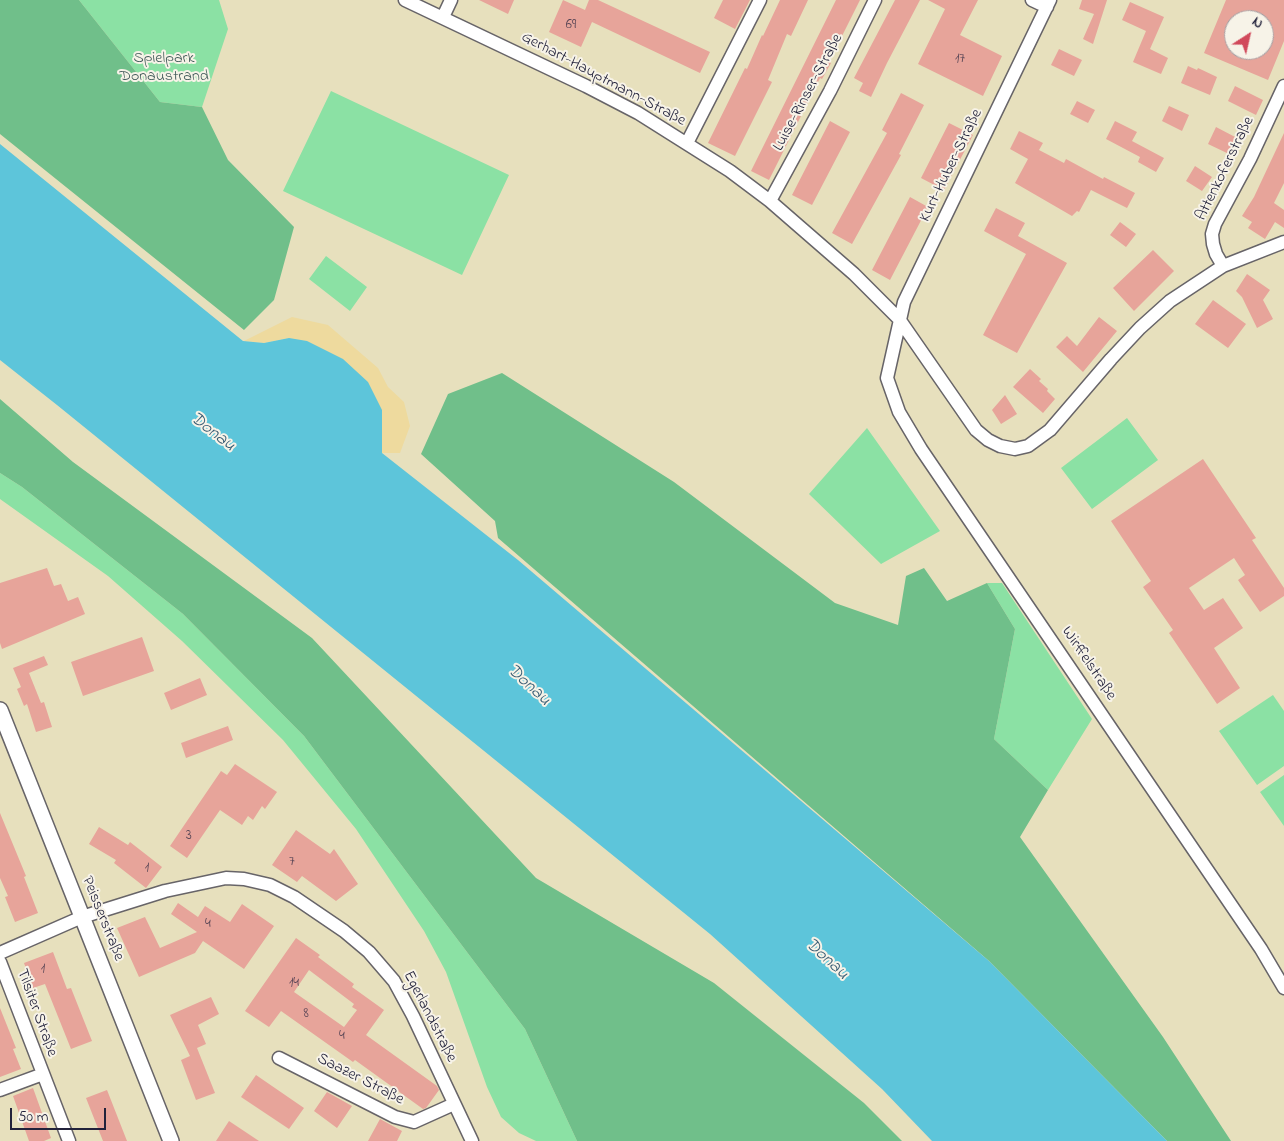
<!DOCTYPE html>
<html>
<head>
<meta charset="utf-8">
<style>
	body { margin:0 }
	#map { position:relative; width:1284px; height:1141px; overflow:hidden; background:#e7e0bd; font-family:"Indie Flower",sans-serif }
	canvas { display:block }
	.north { position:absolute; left:1224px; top:10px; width:50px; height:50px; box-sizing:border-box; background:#f7f3e8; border:1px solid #a29fa3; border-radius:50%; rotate:35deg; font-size:14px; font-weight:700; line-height:20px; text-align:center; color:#22223b }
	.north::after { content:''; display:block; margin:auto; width:18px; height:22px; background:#d1495b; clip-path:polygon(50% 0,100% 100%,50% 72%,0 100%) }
	.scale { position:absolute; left:10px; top:1108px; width:96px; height:22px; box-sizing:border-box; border:2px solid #22223b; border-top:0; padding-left:6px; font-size:15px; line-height:18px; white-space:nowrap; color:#22223b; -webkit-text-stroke:4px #f7f3e8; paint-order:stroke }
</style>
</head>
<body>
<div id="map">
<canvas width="1284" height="1141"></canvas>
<div class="north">N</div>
<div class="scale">50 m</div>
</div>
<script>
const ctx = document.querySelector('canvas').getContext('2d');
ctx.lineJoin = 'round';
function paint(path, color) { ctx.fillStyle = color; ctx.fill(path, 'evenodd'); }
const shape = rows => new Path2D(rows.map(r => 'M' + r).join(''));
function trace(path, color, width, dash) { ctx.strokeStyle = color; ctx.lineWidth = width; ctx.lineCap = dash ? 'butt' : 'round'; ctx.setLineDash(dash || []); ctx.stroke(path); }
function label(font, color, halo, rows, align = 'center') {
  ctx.font = font + ' "Indie Flower",sans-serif'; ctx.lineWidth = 4; ctx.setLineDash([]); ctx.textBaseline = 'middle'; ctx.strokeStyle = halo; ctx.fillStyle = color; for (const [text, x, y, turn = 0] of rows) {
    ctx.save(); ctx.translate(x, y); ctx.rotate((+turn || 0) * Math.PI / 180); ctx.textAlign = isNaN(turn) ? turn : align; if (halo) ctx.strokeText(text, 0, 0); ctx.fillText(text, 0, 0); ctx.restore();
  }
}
paint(shape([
	[79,0,219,0,228,29,202,107,160,102],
	[331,91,509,175,462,275,283,191],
	[326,256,367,287,350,311,309,279],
	[1127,418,1158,460,1092,509,1061,468],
	[867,428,940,531,881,564,809,494],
	[0,473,22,487,183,614,304,736,525,1029,577,1141,536,1141,519,1133,501,1117,487,1087,446,972,424,931,356,829,283,740,182,641,108,576,0,499],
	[987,583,1002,583,1092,719,1048,790,994,739,1015,629],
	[1273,695,1284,711,1284,766,1257,785,1219,731],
	[1284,775,1284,826,1260,792]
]), '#8be1a4');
paint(shape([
	[0,0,79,0,160,102,202,107,228,160,294,227,274,300,244,330,0,134],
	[502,373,674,482,835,603,898,625,906,576,924,568,947,601,987,583,1015,629,994,739,1048,790,1020,837,1163,1037,1231,1141,1167,1141,989,961,498,538,495,521,421,454,448,394],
	[0,399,73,462,312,638,536,878,714,983,864,1103,902,1141,577,1141,525,1029,304,736,183,614,22,487,0,473]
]), '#70bf8a');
paint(shape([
	[292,317,328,325,378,368,388,387,404,402,410,426,400,453,382,453,382,410,289,338,264,343,244,341]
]), '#eeda9e');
paint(shape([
	[0,144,243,341,264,343,289,338,307,341,343,359,368,382,382,410,382,453,518,560,989,961,1167,1141,932,1141,882,1089,710,934,57,405,0,360]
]), '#5dc5da');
paint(shape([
	[479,0,514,0,508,14],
	[563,0,585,10,589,0,598,0,710,52,700,73,592,22,581,47,549,32],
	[723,0,750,0,735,29,714,18],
	[780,0,808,0,791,36,787,34,768,80,772,82,735,156,708,143,745,68,747,69,762,35,763,36],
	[836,0,860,0,829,62,831,63,822,79,820,78,769,180,751,171],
	[895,0,920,0,887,63,871,97,859,91,863,83,854,78],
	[928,0,978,0,960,35,1002,56,983,96,918,64,945,9],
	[1082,0,1107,0,1093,44,1083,39,1094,14,1079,9],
	[1226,0,1284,0,1284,41,1268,80,1204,53],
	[1234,20,1264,20,1264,50,1234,50],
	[1130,2,1164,17,1150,49,1168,58,1161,74,1133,62,1146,31,1122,20],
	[1059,49,1082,60,1074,76,1051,65],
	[1188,66,1197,70,1198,68,1217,77,1210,95,1181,83],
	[1235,86,1263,100,1256,115,1228,101],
	[901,93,924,105,899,154,901,155,852,244,832,233,887,133,882,130],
	[1077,101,1095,110,1088,123,1070,114],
	[1169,106,1189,115,1182,131,1162,121],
	[830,121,850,132,812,205,792,195],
	[1115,121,1137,132,1132,141,1164,158,1156,172,1138,162,1140,157,1106,139],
	[949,123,973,135,944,190,921,178],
	[1216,127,1237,138,1229,154,1208,144],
	[1019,131,1043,143,1039,150,1064,163,1066,159,1103,179,1104,177,1135,193,1127,208,1091,190,1079,212,1077,211,1072,216,1015,183,1028,159,1010,149],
	[1284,133,1284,183,1274,203,1284,210,1284,228,1275,222,1265,239,1248,228,1252,222,1242,216,1254,197],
	[1195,166,1212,177,1202,191,1186,181],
	[910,197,928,207,890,280,872,270],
	[996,208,1025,223,1018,236,1067,263,1017,353,983,335,1026,254,984,231],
	[1120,222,1136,234,1126,247,1110,235],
	[1153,250,1174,271,1134,311,1113,288],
	[1247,274,1270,290,1263,300,1273,319,1257,328,1242,297,1236,291],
	[1213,300,1246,324,1228,348,1195,324],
	[1099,317,1117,331,1083,372,1056,347,1067,336,1077,346],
	[1030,369,1041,379,1039,381,1048,389,1047,391,1055,399,1043,413,1013,387],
	[1005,395,1017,414,1001,424,992,410],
	[1203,459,1256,538,1252,540,1284,588,1284,596,1260,612,1238,580,1245,575,1234,558,1189,588,1204,610,1223,598,1243,628,1214,648,1240,688,1217,704,1169,633,1173,630,1143,587,1151,581,1111,521],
	[47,568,54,586,61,584,68,601,78,597,85,614,2,649,0,643,0,583],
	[142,637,154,671,83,696,71,662],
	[44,656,48,665,29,673,41,703,44,702,52,727,36,732,27,704,24,706,17,689,21,687,13,668],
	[200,678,207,695,171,710,164,693],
	[228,726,233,740,186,758,181,743],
	[235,764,277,792,265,809,262,806,253,820,248,816,242,825,220,810,187,858,170,846,221,771,227,775],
	[0,813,26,876,24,877,38,913,15,922,5,897,8,896,0,878],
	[99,827,128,845,130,842,162,867,146,888,114,863,116,860,89,844],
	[296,830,330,854,334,849,358,884,336,901,302,876,297,882,272,865],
	[178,903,198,917,205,906,230,922,242,904,274,926,244,969,203,941,195,953,139,977,117,928,145,917,160,948,197,932,171,914],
	[296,938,320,955,318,957,354,984,352,987,384,1010,366,1035,437,1086,439,1090,426,1108,423,1109,355,1060,353,1062,281,1011,269,1027,245,1011],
	[309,970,354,1004,352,1007,357,1010,344,1027,294,992],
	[53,952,67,989,71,988,92,1041,71,1049,45,984,33,988,24,963],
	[211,997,219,1014,198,1025,206,1044,197,1048,215,1093,196,1100,181,1060,190,1056,170,1015],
	[0,1008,16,1048,13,1049,21,1069,0,1077],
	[256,1075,304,1108,289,1129,241,1097],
	[33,1088,51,1138,44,1141,29,1141,13,1096],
	[107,1090,127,1141,103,1141,86,1098],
	[327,1092,352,1106,337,1128,314,1111],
	[380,1119,402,1131,397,1141,368,1141],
	[229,1121,259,1141,216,1141]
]), '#e7a49a');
const minor = shape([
	[405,0,586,86,638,113,730,171,770,201,854,274,899,319,976,430,988,440,1000,446,1015,449,1028,446,1050,430,1111,359,1140,328,1170,301,1223,266,1284,242],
	[1032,0,1047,7],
	[1050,0,904,302,887,378,899,412,921,449,1261,949,1284,988],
	[443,17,451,0],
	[687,143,760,0],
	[770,201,830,91,875,0],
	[1223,266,1216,254,1213,244,1212,234,1215,224,1250,159,1284,86],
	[0,953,82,917,165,891,226,878,244,879,270,885,294,897,344,931,369,952,394,981,413,1016,472,1141],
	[0,962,69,1141],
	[279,1058,395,1117,414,1122,454,1104],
	[0,1090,43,1074]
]);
const tertiary = shape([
	[0,710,171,1141]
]);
trace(minor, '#676468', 15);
trace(tertiary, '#676468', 18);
trace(minor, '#fff', 12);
trace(tertiary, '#fff', 15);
label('14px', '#534253', null, [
	["69",571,26],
	["17",960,60],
	["3",189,837],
	["7",292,863],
	["1",147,869],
	["4",208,925],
	["1",43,970],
	["14",294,984],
	["8",306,1015],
	["4",342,1037]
]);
label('16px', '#425b5a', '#f7f3e8', [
	["Spielpark",164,59],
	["Donaustrand",164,77]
]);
label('16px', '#22223b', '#f7f3e8', [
	["Gerhart-Hauptmann-Straße",603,80,28],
	["Luise-Rinser-Straße",809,93,-62],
	["Kurt-Huber-Straße",952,166,-64],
	["Attenkoferstraße",1226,169,-64],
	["Wirffelstraße",1088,664,56],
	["Peisserstraße",102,919,68],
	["Tilsiter Straße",36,1013,70],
	["Egerlandstraße",429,1017,63],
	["Saazer Straße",360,1080,27]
]);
label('italic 18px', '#375b73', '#f7f3e8', [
	["Donau",212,433,38],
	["Donau",528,686,43],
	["Donau",826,960,43]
]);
</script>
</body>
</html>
